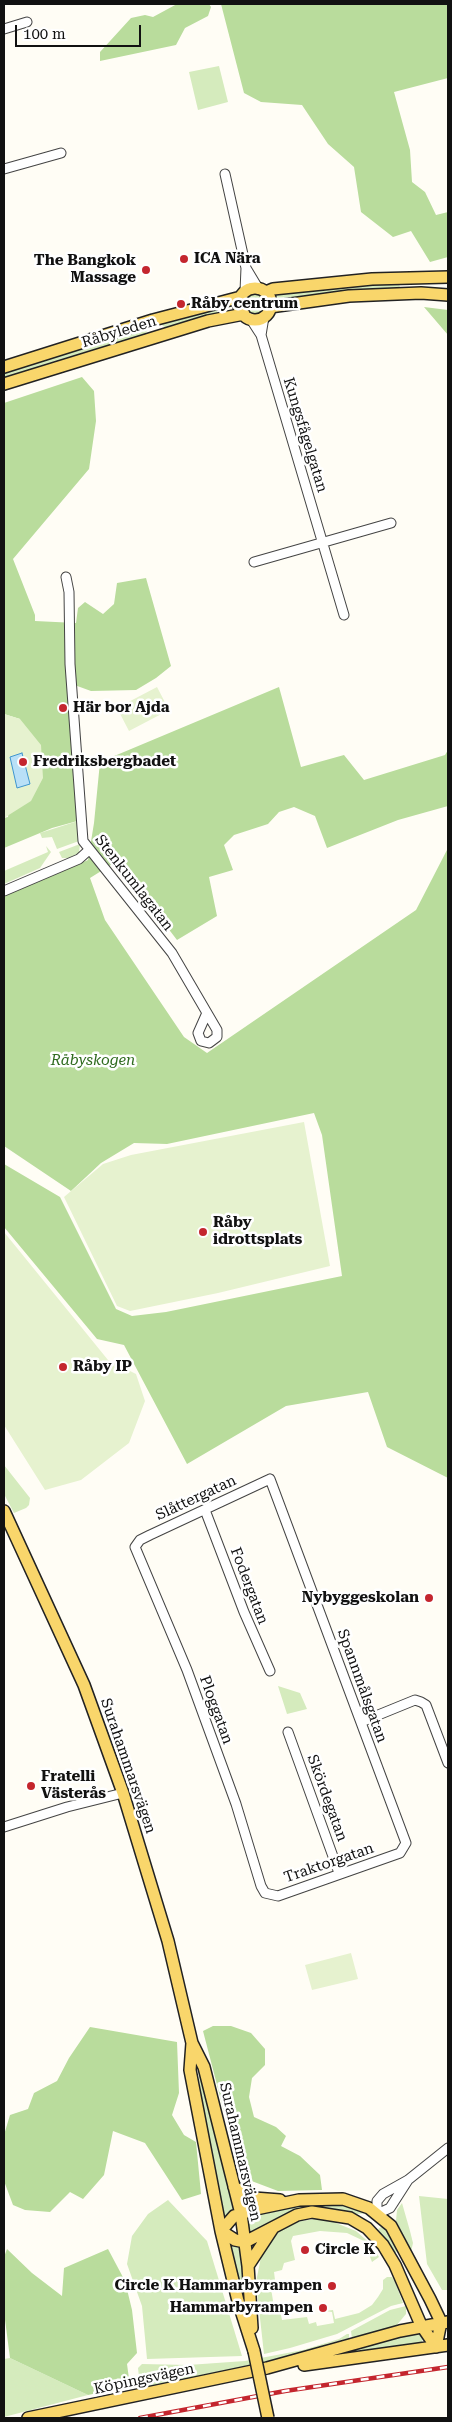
<!DOCTYPE html>
<html>
<head>
<meta charset="utf-8">
<style>
	body { margin:0 }
	#map { position:relative; width:452px; height:2422px; overflow:hidden; background:#fffdf5; font-family:"Roboto Serif",serif }
	canvas { display:block }
	.frame { position:absolute; inset:0; border:5px solid #111; pointer-events:none }
	.scale { position:absolute; left:15px; top:25px; width:126px; height:22px; box-sizing:border-box; border:2px solid #111; border-top:0; padding-left:6px; font-size:15px; line-height:18px; white-space:nowrap; color:#111; -webkit-text-stroke:4px #fff; paint-order:stroke }
</style>
</head>
<body>
<div id="map">
<canvas width="452" height="2422"></canvas>
<div class="frame"></div>
<div class="scale">100 m</div>
</div>
<script>
const ctx = document.querySelector('canvas').getContext('2d');
ctx.lineJoin = 'round';
function paint(path, color) { ctx.fillStyle = color; ctx.fill(path, 'evenodd'); }
const shape = rows => new Path2D(rows.map(r => 'M' + r).join(''));
function trace(path, color, width, dash) { ctx.strokeStyle = color; ctx.lineWidth = width; ctx.lineCap = dash ? 'butt' : 'round'; ctx.setLineDash(dash || []); ctx.stroke(path); }
function label(font, color, halo, rows, align = 'center') {
  ctx.font = font + ' "Roboto Serif",serif'; ctx.lineWidth = 5; ctx.setLineDash([]); ctx.textBaseline = 'middle'; ctx.strokeStyle = halo; ctx.fillStyle = color; for (const [text, x, y, turn = 0] of rows) {
    ctx.save(); ctx.translate(x, y); ctx.rotate((+turn || 0) * Math.PI / 180); ctx.textAlign = isNaN(turn) ? turn : align; if (halo) ctx.strokeText(text, 0, 0); ctx.fillText(text, 0, 0); ctx.restore();
  }
}
paint(shape([
	[219,66,228,102,198,110,189,72],
	[399,280,400,289,277,303,276,294],
	'244 303a11 11 0 1 1 22 0a11 11 0 1 1-22 0Z',
	[216,307,218,315,167,329,162,325,162,323],
	[146,327,148,329,145,334,45,364,4,380,4,371],
	[81,820,79,841,57,849,52,837,42,838,40,833],
	[80,844,79,853,69,858,62,858,59,852],
	[46,846,51,852,40,868,4,884,4,871,48,852],
	[4,1465,30,1498,29,1505,26,1508,14,1513,4,1494],
	[278,1686,300,1693,307,1709,287,1714],
	[197,2062,236,2212,224,2220,203,2110],
	[419,2196,448,2199,448,2290,442,2290,427,2264],
	[168,2200,207,2241,242,2356,147,2359,142,2306,127,2264,132,2236,148,2214],
	[402,2203,410,2231,413,2243,411,2252,396,2221,397,2210],
	[308,2204,342,2204,369,2213,357,2214,322,2208,295,2211,248,2236,244,2216],
	[314,2219,331,2221,356,2231,372,2245,379,2257,372,2262,364,2241,347,2233,320,2231,293,2236,291,2241,295,2260,284,2263,282,2270,274,2272,275,2280,270,2282,274,2307,279,2306,282,2320,307,2317,309,2324,316,2322,317,2326,334,2323,332,2312,325,2311,333,2310,335,2319,359,2313,372,2305,378,2297,383,2289,383,2280,387,2277,392,2277,395,2282,403,2303,391,2306,337,2334,290,2348,264,2354,256,2282,262,2252,270,2240,281,2230,296,2222],
	[383,2226,397,2250,395,2256,378,2229],
	[226,2240,242,2245,244,2304],
	[406,2306,406,2314,396,2326,352,2339,351,2331,390,2310],
	[418,2329,423,2339,421,2343,330,2357],
	[347,2334,349,2334,349,2338,327,2344,302,2354,141,2388,140,2386,138,2368,142,2364,188,2365,245,2361,303,2350,339,2339],
	[10,2358,88,2395,4,2417,4,2359]
]), '#d5ebbd');
paint(shape([
	[177,4,209,4,211,7,208,16,185,28,176,45,100,61,100,52,131,18,145,15,153,17],
	[221,4,448,4,448,78,394,92,410,150,412,182,425,192,436,215,448,212,448,257,430,262,411,231,393,237,361,212,354,167,328,144,302,105,261,102,244,93],
	[424,307,448,310,448,335],
	[82,377,94,391,96,421,89,469,13,559,35,615,35,621,76,623,78,608,85,602,103,614,114,604,117,583,146,578,171,666,156,678,136,690,91,691,69,683,81,820,52,828,4,848,4,818,8,817,20,719,4,714,4,403],
	[279,687,301,767,344,755,364,780,445,755,448,750,448,806,398,820,327,848,315,816,294,807,279,812,268,824,234,835,224,845,233,870,209,877,217,916,177,940,141,893,114,863,90,878,105,920,184,1037,207,1053,416,910,448,848,448,1478,387,1447,368,1392,286,1406,187,1464,124,1345,97,1339,4,1227,4,1164,60,1197,116,1309,132,1316,166,1312,342,1276,322,1135,314,1113,167,1144,134,1143,101,1163,71,1191,4,1146,4,896,88,860,94,823,100,762],
	[213,2026,231,2026,251,2033,265,2049,265,2065,252,2078,249,2097,254,2117,276,2127,286,2136,281,2146,300,2156,320,2175,322,2190,278,2191,241,2177,203,2031],
	[90,2027,177,2042,179,2093,172,2115,184,2135,196,2142,201,2194,182,2200,145,2143,113,2131,104,2175,83,2199,70,2192,50,2212,25,2210,13,2205,4,2181,4,2135,10,2115,28,2109,34,2093,57,2081,69,2058],
	[7,2249,32,2273,62,2296,64,2268,108,2249,125,2281,132,2310,137,2353,127,2364,130,2386,88,2395,10,2358,4,2312,4,2257]
]), '#b9dc9c');
paint(shape([
	[157,687,169,710,129,731,117,708],
	[4,714,20,719,41,745,43,778,31,801,4,818],
	[304,1122,330,1266,218,1293,130,1311,117,1306,64,1197,103,1164,131,1155],
	[4,1232,108,1360,136,1374,145,1401,129,1443,81,1480,45,1490,4,1425],
	[351,1953,358,1979,312,1990,305,1965]
]), '#e6f2cf');
const water = shape([
	[22,753,30,784,17,788,10,757,22,753]
]);
paint(water, '#b9e0f7');
trace(water, '#3f96cf', 1);
const minor = shape([
	[4,29,27,22],
	[4,169,61,153],
	[225,174,246,268,245,291],
	[246,268,258,288],
	[250,318,261,335,344,615],
	[261,335,264,317],
	[254,562,391,523],
	[66,577,69,592,70,664,83,841,172,953,217,1030,217,1037,209,1043,201,1041,198,1033,206,1015],
	[4,891,79,859,89,850],
	[270,1479,406,1843,400,1853,278,1896,265,1893,261,1886,236,1804,187,1670,135,1547,140,1540,150,1535,270,1479],
	[205,1510,244,1612,270,1671],
	[361,1722,415,1700,421,1702,426,1705,448,1763],
	[288,1732,339,1873],
	[4,1827,67,1807,123,1793],
	[408,2180,390,2208,377,2214,377,2201,383,2194,408,2180,448,2148]
]);
const major = shape([
	'239 304a16 16 0 1 1 32 0a16 16 0 1 1-32 0Z',
	[266,292,273,289,372,279,448,277],
	[270,307,349,296,421,293,448,295],
	[4,367,153,320,241,297],
	[4,384,208,321,244,314],
	[4,1511,84,1685,123,1793,168,1941,192,2043,190,2070,221,2231,238,2301,254,2351],
	[192,2043,204,2067,241,2214,248,2266,252,2328],
	[234,2187,254,2198,280,2200],
	[221,2231,234,2216,256,2209,299,2200,343,2199,369,2208,391,2226,430,2299,441,2322,436,2347],
	[221,2231,235,2240,245,2242,297,2215,312,2212,350,2218,367,2228,383,2245,395,2265,421,2325,436,2347],
	[248,2266,273,2228],
	[304,2365,448,2345],
	[28,2418,267,2368,400,2331,448,2322]
]);
trace(minor, '#444', 11);
trace(major, '#222', 14);
trace(minor, '#fff', 9);
trace(major, '#f9d66b', 11);
const rail = shape([
	[140,2418,285,2391,448,2367]
]);
trace(rail, '#c4262e', 4.5);
trace(rail, '#fff', 2.5, [8]);
const majorBridge = shape([
	[254,2351,268,2418]
]);
trace(majorBridge, '#222', 14, []);
trace(majorBridge, '#f9d66b', 11);
for (const [x, y, r, color] of [
	[184,259,5,"#c4262e"],
	[146,270,5,"#c4262e"],
	[181,304,5,"#c4262e"],
	[63,708,5,"#c4262e"],
	[23,762,5,"#c4262e"],
	[203,1232,5,"#c4262e"],
	[63,1367,5,"#c4262e"],
	[429,1598,5,"#c4262e"],
	[31,1786,5,"#c4262e"],
	[305,2250,5,"#c4262e"],
	[332,2286,5,"#c4262e"],
	[323,2308,5,"#c4262e"]
]) { const dot = new Path2D(); dot.arc(x, y, r, 0, 2 * Math.PI); ctx.fillStyle = color; ctx.fill(dot); trace(dot, '#fff', 2); }
label('bold 15px', '#111', '#fff', [
	["ICA Nära",194,259],
	["The Bangkok",136,261,"right"],
	["Massage",136,278,"right"],
	["Råby centrum",191,304],
	["Här bor Ajda",73,708],
	["Fredriksbergbadet",33,762],
	["Råby",213,1223],
	["idrottsplats",213,1240],
	["Råby IP",73,1367],
	["Nybyggeskolan",419,1598,"right"],
	["Fratelli",41,1777],
	["Västerås",41,1794],
	["Circle K",315,2250],
	["Circle K Hammarbyrampen",322,2286,"right"],
	["Hammarbyrampen",313,2308,"right"]
], 'left');
label('15px', '#111', '#fff', [
	["Råbyleden",119,332,-17],
	["Kungsfågelgatan",305,435,73],
	["Stenkumlagatan",134,883,52],
	["Slåttergatan",196,1498,-25],
	["Fodergatan",249,1586,69],
	["Spannmålsgatan",362,1686,70],
	["Ploggatan",216,1710,70],
	["Surahammarsvägen",128,1766,71],
	["Skördegatan",327,1798,70],
	["Traktorgatan",329,1863,-19],
	["Surahammarsvägen",240,2152,77],
	["Köpingsvägen",144,2379,-12]
]);
label('italic 15px', '#2f6b1f', '#fff', [
	["Råbyskogen",93,1061]
]);
</script>
</body>
</html>
